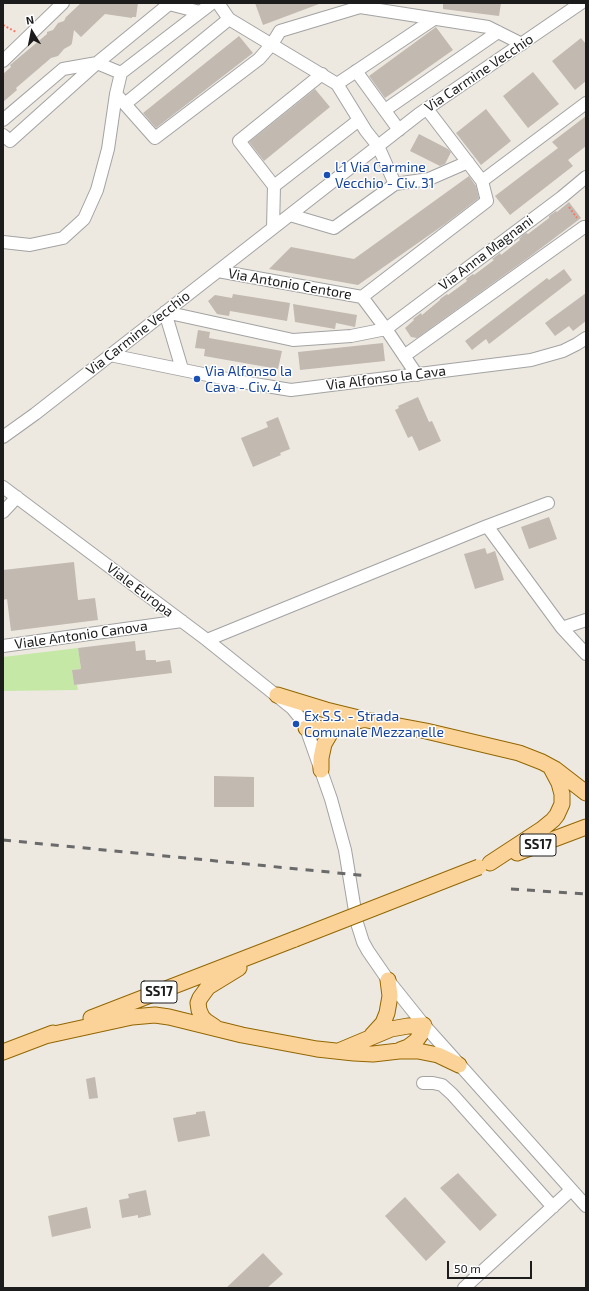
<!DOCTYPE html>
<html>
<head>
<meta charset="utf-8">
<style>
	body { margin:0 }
	#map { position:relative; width:589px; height:1291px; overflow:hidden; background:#ede9e1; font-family:"Exo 2",sans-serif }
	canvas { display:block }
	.frame { position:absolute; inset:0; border:4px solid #1c1c1c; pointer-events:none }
	.north { position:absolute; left:12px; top:12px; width:40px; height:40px; -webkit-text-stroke:3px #fff; paint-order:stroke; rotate:350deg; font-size:11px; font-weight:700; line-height:16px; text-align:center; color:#1c1c1c }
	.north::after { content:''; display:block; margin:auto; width:14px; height:18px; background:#1c1c1c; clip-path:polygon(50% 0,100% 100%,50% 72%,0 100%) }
	.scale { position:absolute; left:447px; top:1261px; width:85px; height:18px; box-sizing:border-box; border:2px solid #1c1c1c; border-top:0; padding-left:5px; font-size:12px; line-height:14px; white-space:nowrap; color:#1c1c1c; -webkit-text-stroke:3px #fff; paint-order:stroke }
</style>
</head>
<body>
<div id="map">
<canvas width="589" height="1291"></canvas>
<div class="frame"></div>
<div class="north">N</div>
<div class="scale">50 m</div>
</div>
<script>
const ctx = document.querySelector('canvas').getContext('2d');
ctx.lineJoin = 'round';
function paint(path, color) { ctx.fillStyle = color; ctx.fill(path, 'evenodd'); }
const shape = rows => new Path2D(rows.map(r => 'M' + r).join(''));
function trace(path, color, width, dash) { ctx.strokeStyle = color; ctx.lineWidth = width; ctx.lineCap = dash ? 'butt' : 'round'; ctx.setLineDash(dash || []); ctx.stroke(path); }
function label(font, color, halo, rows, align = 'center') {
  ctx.font = font + ' "Exo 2",sans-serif'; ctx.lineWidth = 3; ctx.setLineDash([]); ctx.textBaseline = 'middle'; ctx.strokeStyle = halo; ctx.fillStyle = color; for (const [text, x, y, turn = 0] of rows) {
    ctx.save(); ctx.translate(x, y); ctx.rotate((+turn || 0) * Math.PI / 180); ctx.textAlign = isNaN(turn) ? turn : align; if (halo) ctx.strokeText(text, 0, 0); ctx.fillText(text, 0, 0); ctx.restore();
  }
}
paint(shape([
	[78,648,81,669,72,670,74,685,77,685,78,690,3,691,3,657]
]), '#c5e8a6');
paint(shape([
	[81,3,138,3,136,17,132,17,132,18,105,14,81,37,74,30,72,43,71,45,64,49,58,56,51,58,16,88,17,90,3,102,3,74,11,67,10,65,47,34,47,32,53,30,58,23,64,21,66,17],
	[255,3,319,3,319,4,263,25],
	[443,3,501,3,499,16,443,9],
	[436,27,453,50,385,98,369,76],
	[239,36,253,53,156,128,143,113],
	[581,38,586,44,586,81,575,90,552,61],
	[533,72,559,104,528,128,503,96],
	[315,89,330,107,264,161,249,142],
	[486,109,511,141,481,165,456,133],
	[586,116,586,146,568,160,573,166,510,215,495,196,558,148,552,142],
	[419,134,448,149,451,152,445,164,440,166,410,151],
	[469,176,476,186,479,198,445,224,358,285,269,269,291,247,354,259],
	[569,202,581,218,528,258,417,338,411,337,405,328,414,320,413,319,421,313,422,315,440,300,440,299,447,294,448,295,467,281,466,279,473,274,474,275,494,260,492,259,500,253,501,255,520,240,519,239,523,235,526,233,528,234,549,218,549,216,556,211,557,212],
	[564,269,572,280,489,344,486,339,472,350,465,341,547,278,549,280],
	[586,293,586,321,573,331,569,326,555,336,545,323],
	[233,294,290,303,287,321,230,311,229,316,217,314,208,301,215,295,232,298],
	[293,304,357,315,355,327,336,323,335,329,295,322],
	[198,330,210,332,209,338,282,351,278,369,204,356,205,349,195,348],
	[383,343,385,361,300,370,298,352],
	[418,397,429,422,432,421,441,441,419,451,412,436,408,438,395,410,399,408,398,406],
	[278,417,290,449,280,453,281,455,253,467,241,438,268,427,266,422],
	[549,517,557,539,529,549,521,527],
	[485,548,487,554,495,551,504,580,475,589,464,554],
	[74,562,78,600,95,598,98,620,11,631,7,599,3,600,3,570],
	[135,641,136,651,145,650,146,660,156,660,156,662,170,660,172,673,74,685,72,670,81,669,78,648],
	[214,776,254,777,254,807,214,807],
	[95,1077,98,1098,89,1099,86,1079],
	[205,1111,210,1136,178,1142,173,1118,196,1114,196,1112],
	[458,1173,497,1215,480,1231,440,1188],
	[146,1190,151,1215,138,1218,138,1215,122,1218,119,1200,129,1198,128,1194],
	[405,1197,446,1242,426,1261,385,1216],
	[87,1207,91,1228,52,1237,48,1216],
	[263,1253,283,1274,267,1288,226,1288]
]), '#c2b9b1');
const minor = shape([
	[218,3,229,19,337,84,366,131,378,146,395,184,334,228,290,215],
	[3,61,63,3],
	[356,71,399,130],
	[337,84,434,19],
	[116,94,155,138,259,59,272,44,280,31,360,7,488,27,522,44],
	[125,104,229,19],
	[427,109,482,181],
	[385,110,498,32],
	[3,120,63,69,97,63,169,4,200,12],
	[3,135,10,141,97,63,121,73],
	[395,184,429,179,468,162],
	[274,186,239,141,322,74],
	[273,228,274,186,359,120],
	[3,242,30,245,63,238,84,219,97,190,108,149,116,94,121,73,212,3],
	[218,271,362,297],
	[362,297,487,201,482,181,586,103],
	[362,297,386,329,417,375],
	[110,355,242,382,291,390,531,360,563,351,577,344,586,338],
	[404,356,584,227],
	[182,369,165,312,293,340,351,336,386,329,562,197,586,177],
	[3,437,35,414,419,114,581,3],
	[3,487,207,640,292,708,301,719,306,728,331,799,345,850,357,923,363,942,368,951,388,980,424,1025,586,1206],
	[3,512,17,497],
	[487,526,548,503],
	[562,628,586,654],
	[207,640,487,526,562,628,586,620],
	[3,646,182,621],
	[423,1083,433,1083,442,1085,452,1094,553,1207],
	[464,1288,571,1190]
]);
const major = shape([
	[277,695,326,710,367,720,426,731,519,753,542,762,555,769,586,793],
	[306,728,316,729,327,728,362,720],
	[321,770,321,758,324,744,331,732,341,725],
	[517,853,586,827],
	[490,863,542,829,553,820,557,815,562,804,562,794,559,783,551,768],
	[91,1018,295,939],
	[215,1027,206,1021,202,1017,199,1010,198,1003,200,998,208,987,239,968],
	[372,1035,383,1023,387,1013,390,996,388,980],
	[45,1036,132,1017,155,1015,169,1017,242,1035,317,1049,354,1053,373,1054,399,1051,418,1051,438,1055,459,1065],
	[341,1050,391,1029,408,1026,424,1025,421,1034,416,1041,408,1047,400,1050],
	[3,1052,53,1033]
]);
trace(minor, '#a3a3a3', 14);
trace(major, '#936601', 17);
trace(shape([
	[3,25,16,32],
	[569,207,577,218]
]), '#f97966', 2, [2, 2]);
trace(minor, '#fff', 12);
trace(major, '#fbd398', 15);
trace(shape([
	[3,840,369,876],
	[511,889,586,894]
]), '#6a6a6a', 3, [8, 8]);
const majorBridge = shape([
	[295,939,479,867]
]);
trace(majorBridge, '#936601', 17, []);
trace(majorBridge, '#fbd398', 15);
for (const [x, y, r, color] of [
	[327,175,4,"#1a4fb4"],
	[197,379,4,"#1a4fb4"],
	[296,724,4,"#1a4fb4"]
]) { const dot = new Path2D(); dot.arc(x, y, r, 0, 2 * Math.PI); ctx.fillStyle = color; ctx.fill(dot); trace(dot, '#fff', 1.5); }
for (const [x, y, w] of [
	[538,845,36],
	[159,992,36]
]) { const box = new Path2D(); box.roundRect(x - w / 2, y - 11, w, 22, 3); ctx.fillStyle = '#fff'; ctx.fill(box); trace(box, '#1c1c1c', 1); }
label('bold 13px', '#1c1c1c', null, [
	["SS17",538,845],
	["SS17",159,992]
]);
label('14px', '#1c1c1c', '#fff', [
	["Via Carmine Vecchio",479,73,-34],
	["Via Anna Magnani",486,253,-37],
	["Via Antonio Centore",290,284,10],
	["Via Carmine Vecchio",138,333,-38],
	["Via Alfonso la Cava",386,378,-7],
	["Viale Europa",140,590,37],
	["Viale Antonio Canova",81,635,-8]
]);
label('14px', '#164399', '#fff', [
	["L1 Via Carmine",335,167],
	["Vecchio - Civ. 31",335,183],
	["Via Alfonso la",205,371],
	["Cava - Civ. 4",205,387],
	["Ex S.S. - Strada",304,716],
	["Comunale Mezzanelle",304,732]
], 'left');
</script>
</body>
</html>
